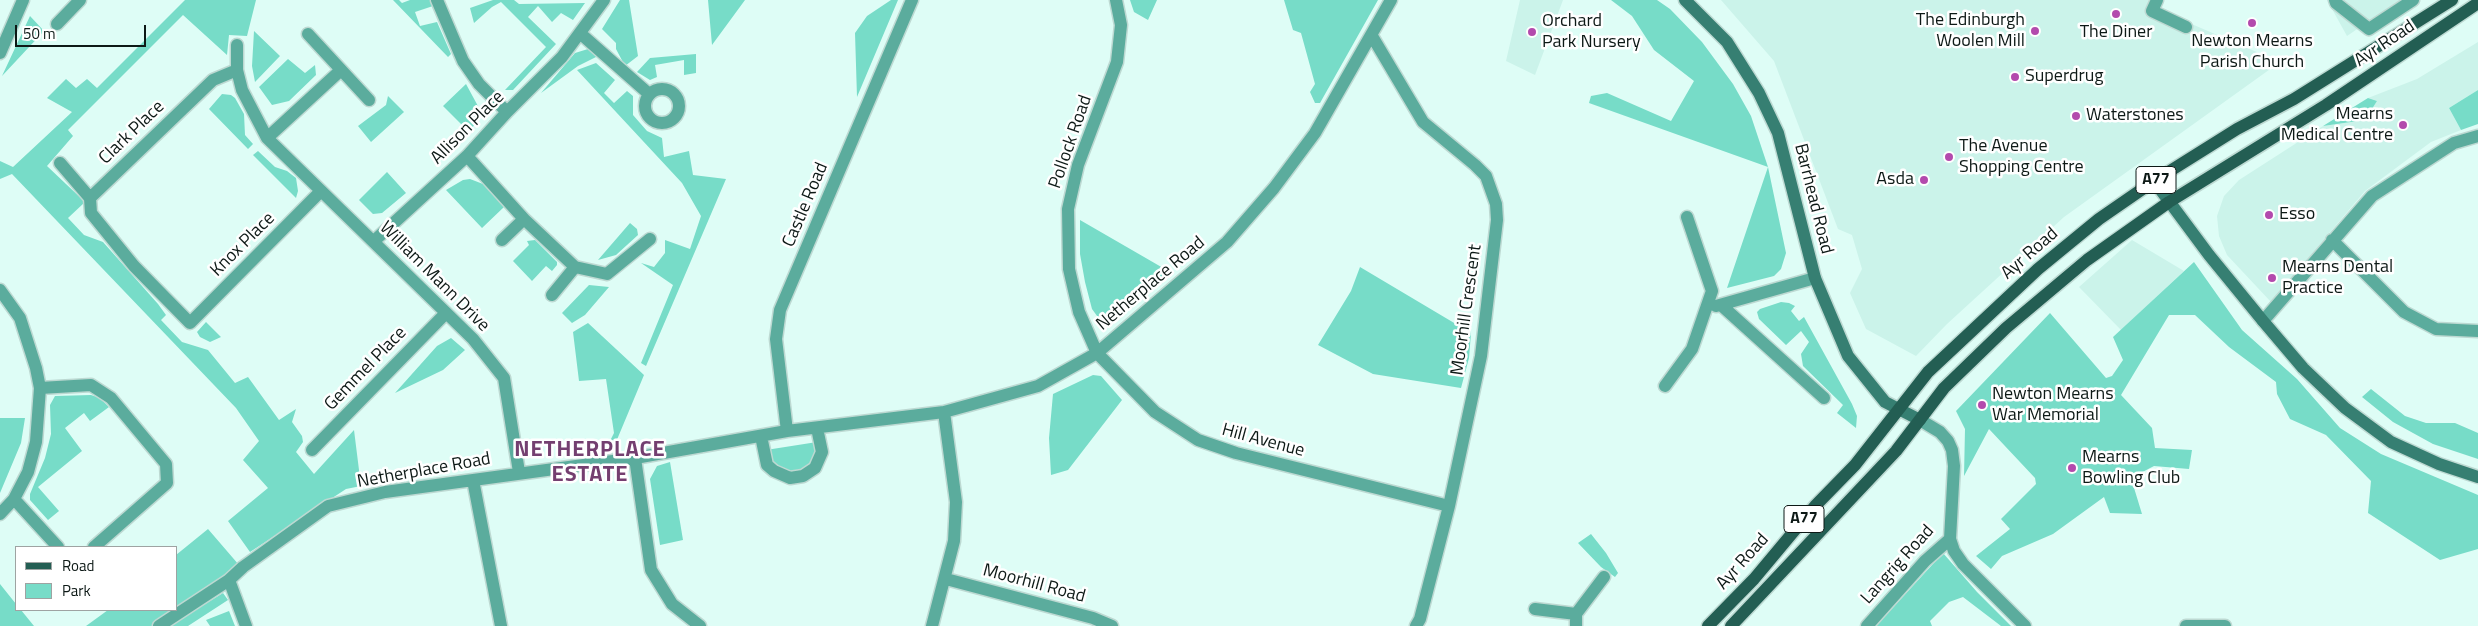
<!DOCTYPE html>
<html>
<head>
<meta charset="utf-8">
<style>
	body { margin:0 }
	#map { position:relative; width:2478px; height:626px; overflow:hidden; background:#defdf6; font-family:"Titillium Web",sans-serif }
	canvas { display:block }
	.legend { position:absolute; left:15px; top:546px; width:162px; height:65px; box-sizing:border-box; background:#fff; border:1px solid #9ea3a2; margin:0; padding:6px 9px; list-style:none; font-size:15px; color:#0d1916 }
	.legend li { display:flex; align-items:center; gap:10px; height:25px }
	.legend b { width:25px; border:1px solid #9ea3a2 }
	.scale { position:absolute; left:15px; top:25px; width:131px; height:22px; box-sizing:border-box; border:2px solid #0d1916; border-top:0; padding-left:6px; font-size:15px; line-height:18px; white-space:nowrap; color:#0d1916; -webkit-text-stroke:4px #fff; paint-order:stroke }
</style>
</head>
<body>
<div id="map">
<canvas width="2478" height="626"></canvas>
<ul class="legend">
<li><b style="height:6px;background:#235e53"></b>Road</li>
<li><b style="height:14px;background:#77dcc8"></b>Park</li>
</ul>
<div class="scale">50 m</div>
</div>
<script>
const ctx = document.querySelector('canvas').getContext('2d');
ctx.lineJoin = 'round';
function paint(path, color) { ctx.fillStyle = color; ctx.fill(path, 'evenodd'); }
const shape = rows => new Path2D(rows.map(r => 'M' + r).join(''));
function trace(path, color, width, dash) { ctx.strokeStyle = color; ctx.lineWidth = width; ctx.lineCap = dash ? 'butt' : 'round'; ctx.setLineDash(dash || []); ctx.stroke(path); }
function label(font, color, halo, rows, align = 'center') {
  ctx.font = font + ' "Titillium Web",sans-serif'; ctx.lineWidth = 5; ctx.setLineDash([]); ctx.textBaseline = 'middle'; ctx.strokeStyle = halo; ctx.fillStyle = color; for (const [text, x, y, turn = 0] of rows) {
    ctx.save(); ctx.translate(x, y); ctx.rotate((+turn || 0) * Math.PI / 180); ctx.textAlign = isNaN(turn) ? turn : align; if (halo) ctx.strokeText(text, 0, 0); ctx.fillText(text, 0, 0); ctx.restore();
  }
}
paint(shape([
	[1520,0,1563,0,1535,75,1506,61],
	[1721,0,2163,0,2159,10,2280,62,2064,217,1947,324,1916,356,1866,329,1850,293,1862,269,1852,235,1838,229,1774,61],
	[2327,0,2400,0,2347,36],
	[2478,42,2478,90,2449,108,2461,130,2431,142,2365,191,2271,302,2227,255,2219,236,2217,216,2224,196,2239,180,2323,126,2365,120,2377,101,2368,98,2417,79],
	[2132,240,2184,271,2121,330,2079,287]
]), '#cbf3ea');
paint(shape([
	[185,0,256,0,247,36,229,35,227,55,183,15,68,130,73,136,47,166,85,202,68,218,84,235,103,242,158,304,166,315,161,320,182,342,208,350,235,383,248,377,279,420,296,409,292,422,302,436,303,442,296,452,314,474,354,430,361,486,346,489,250,552,228,521,268,488,243,460,259,441,236,408,12,174,0,179,0,161,13,167,72,112,47,98,66,79,76,88,87,79,97,88],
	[393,0,399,0,402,3,410,0,431,0,433,6,415,12,420,26,437,22,451,54,448,57],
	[493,0,514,0,519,4,585,3,573,20,561,13,552,22,538,6,528,17,556,44,513,90,505,90,546,47,501,2,492,7,474,23,470,8],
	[620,0,629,0,638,56,625,66,616,49,616,43,602,29],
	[708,0,745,0,712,45],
	[891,0,898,0,857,97,855,33,867,16],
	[1130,0,1157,0,1148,20,1134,12],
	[1284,0,1378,0,1320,103,1315,103,1310,92,1315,84,1301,33,1293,30],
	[1611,0,1657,0,1670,9,1702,42,1733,84,1751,116,1768,167,1786,253,1781,269,1774,276,1727,288,1768,167,1589,103,1591,96,1607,93,1671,121,1694,81,1654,50,1632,16],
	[30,16,44,31,2,76],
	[254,31,280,56,255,82,252,66],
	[588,49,598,56,578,66,541,93,575,53],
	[696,54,696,73,684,75,684,60,655,65,657,77,650,80,637,72,650,58],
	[288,59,305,73,315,65,316,75,289,101,272,105,259,87],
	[596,63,615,80,604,93,614,103,627,91,633,96,633,115,647,131,662,138,664,157,689,151,693,175,726,179,646,366,641,363,673,285,641,263,654,267,665,253,665,240,690,249,701,216,682,183,577,70],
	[466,84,479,108,478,120,469,132,443,106],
	[2478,90,2478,124,2461,130,2449,108],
	[222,94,231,95,235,98,244,114,245,135,253,144,248,149,209,109],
	[388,96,404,112,371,142,358,126,386,105],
	[2368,98,2377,101,2365,120,2323,126],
	[258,151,275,167,287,171,296,178,298,191,296,198,253,155],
	[387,172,406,193,382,213,373,214,359,200],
	[470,179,483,184,504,207,482,228,446,190,463,180],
	[1080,220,1170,272,1118,315,1110,319,1100,320,1092,309,1085,282,1080,254],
	[630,223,637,229,638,235,616,255,598,260],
	[535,240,557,262,557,265,552,271,546,266,532,281,513,261,529,245,527,241],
	[2194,262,2242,330,2297,379,2340,428,2381,454,2478,495,2478,549,2440,560,2368,513,2371,481,2326,435,2290,419,2277,394,2276,382,2229,347,2195,315,2169,315,2121,395,2152,428,2155,448,2192,450,2189,469,2154,466,2131,478,2142,514,2110,513,2104,497,2053,534,2002,556,1991,569,1976,556,2010,529,2001,519,2036,484,2035,478,1989,429,1964,476,1965,429,1956,411,2050,313,2106,378,2112,376,2123,360,2113,337],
	[1360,267,1471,333,1469,358,1461,388,1373,374,1318,345,1351,291],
	[589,285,609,287,585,315,572,323,562,313],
	[1781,302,1789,303,1795,306,1791,311,1799,321,1804,317,1852,404,1857,416,1856,428,1837,413,1843,405,1803,366,1801,354,1809,342,1801,331,1786,345,1759,319,1757,312,1760,309],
	[206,322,221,337,210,342,200,337,197,332],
	[588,323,644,375,616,442,610,441,614,433,606,379,579,381,573,332],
	[451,338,465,350,443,370,395,393,437,346],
	[1093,375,1101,376,1122,400,1068,470,1051,475,1049,438,1053,394],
	[2371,389,2405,416,2426,423,2455,423,2478,433,2478,459,2433,444,2393,422,2362,397],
	[91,395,100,398,109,407,90,421,84,413,65,428,82,451,38,487,59,511,48,520,30,500,30,494,45,458,51,434,50,405,55,396],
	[0,418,25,418,21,443,0,493],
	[817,442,816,456,807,468,799,473,778,470,766,450],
	[670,462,683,540,660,545,650,479,657,466],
	[208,529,239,565,232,575,176,610,176,555],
	[1591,534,1606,553,1618,573,1615,577,1601,567,1578,543],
	[1943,553,1977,592,2011,626,2001,626,1963,597,1949,602,1930,621,1932,626,1876,626],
	[0,584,16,604,16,610,21,610,34,626,0,626],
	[223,593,228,600,188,626,169,626],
	[108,610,176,610,152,626,86,626],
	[229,611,235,626,210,626,206,620]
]), '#77dcc8');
const street = shape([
	[437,0,463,61,479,84,507,112],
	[1116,0,1121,25,1117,62,1078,165,1068,209,1069,269,1079,312,1097,353,1155,412,1198,440,1236,453,1449,506],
	[2157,0,2152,11,2186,27],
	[2335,0,2336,3,2369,29,2413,0],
	[57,24,80,0],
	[308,34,369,100],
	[581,34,649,94],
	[1372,36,1423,122,1475,165,1486,176,1496,204,1497,220,1481,356,1449,506,1420,619,1416,626],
	[237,45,237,70,242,90,267,138,473,339,504,378,519,472],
	[0,53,23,0],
	'645 106a17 17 0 1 1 34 0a17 17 0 1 1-34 0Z',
	[267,138,341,70],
	[467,156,524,219,575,267,607,274,650,239],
	[60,163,90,198,213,80,237,70],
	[90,198,91,213,134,266,190,323,321,191],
	[502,240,524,219],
	[2332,240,2404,312,2436,329,2478,331],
	[374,241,467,156,507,112,562,57,604,0],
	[0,290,20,318,36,368,40,388,36,442,28,472,14,499,0,514],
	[552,295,575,267],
	[1721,305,1824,398],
	[1716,306,1815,278],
	[2263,321,2372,196,2454,143,2478,136],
	[1665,386,1692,349,1712,291,1687,217],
	[40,388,91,385,111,398,166,464,167,483,94,547],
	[1920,420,1940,432,1948,441,1952,450,1954,466,1950,539,1954,551,1963,564,2025,626],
	[787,431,776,339,780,310,912,0],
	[761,436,767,465,774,471,790,478,803,476,815,468,822,452,817,428],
	[312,450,446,313],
	[635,458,651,570,672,604,700,626],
	[473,480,501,626],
	[14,499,58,547],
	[946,579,1093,618,1112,626],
	[229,580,246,626],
	[1535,609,1576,614],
	[159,626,229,580,243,567,328,506,385,492,635,458,787,431,944,412,1038,386,1097,353,1227,242,1274,188,1315,133,1391,0],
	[932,626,954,541,956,502,944,412],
	[1576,626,1576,614,1604,577],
	[1867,626,1925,561,1950,539],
	[2186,626,2225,626]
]);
const secondary = shape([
	[1685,0,1727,42,1759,93,1778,133,1815,278,1848,356,1885,402,1920,420],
	[2154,181,2209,255,2263,321,2303,368,2345,408,2391,442,2439,464,2478,477]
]);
const primary = shape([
	[1708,626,1754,579,1815,506,1855,465,1928,372,2038,269,2099,219,2154,181,2237,129,2294,99,2452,0],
	[1731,626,1896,451,1944,388,2006,328,2087,260,2169,202,2326,105,2478,3]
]);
trace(street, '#bdd9d2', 15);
trace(secondary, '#bdd9d2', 15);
trace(primary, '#bdd9d2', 15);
trace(street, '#5bac9d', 12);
trace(secondary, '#367f72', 12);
trace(primary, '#235e53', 12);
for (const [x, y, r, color] of [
	[2116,14,5,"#b34aad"],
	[2252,23,5,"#b34aad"],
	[2035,31,5,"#b34aad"],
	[1532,32,5,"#b34aad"],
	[2015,77,5,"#b34aad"],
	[2076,116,5,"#b34aad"],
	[2403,125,5,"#b34aad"],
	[1949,157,5,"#b34aad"],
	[1924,180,5,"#b34aad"],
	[2269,215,5,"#b34aad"],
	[2272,278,5,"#b34aad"],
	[1982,405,5,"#b34aad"],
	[2072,468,5,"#b34aad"]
]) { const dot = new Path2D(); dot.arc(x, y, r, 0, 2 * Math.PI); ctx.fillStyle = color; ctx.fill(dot); trace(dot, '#fff', 2); }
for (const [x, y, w] of [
	[2156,180,40],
	[1804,519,40]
]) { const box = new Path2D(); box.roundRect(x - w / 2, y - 13.5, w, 27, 4); ctx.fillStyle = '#fff'; ctx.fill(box); trace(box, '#0d1916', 1); }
label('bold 16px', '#0d1916', null, [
	["A77",2156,180],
	["A77",1804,519]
]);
label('18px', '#0d1916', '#fff', [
	["The Edinburgh",2025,21,"right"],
	["Woolen Mill",2025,42,"right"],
	["Orchard",1542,22],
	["Park Nursery",1542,43],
	["The Diner",2116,33,"center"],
	["Newton Mearns",2252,42,"center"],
	["Parish Church",2252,63,"center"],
	["Superdrug",2025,77],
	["Mearns",2393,115,"right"],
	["Medical Centre",2393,136,"right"],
	["Waterstones",2086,116],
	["The Avenue",1959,147],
	["Shopping Centre",1959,168],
	["Asda",1914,180,"right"],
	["Esso",2279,215],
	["Mearns Dental",2282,268],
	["Practice",2282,289],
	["Newton Mearns",1992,395],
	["War Memorial",1992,416],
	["Mearns",2082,458],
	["Bowling Club",2082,479]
], 'left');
label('18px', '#0d1916', '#fff', [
	["Ayr Road",2385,44,-34],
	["Allison Place",468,128,-45],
	["Clark Place",132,133,-44],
	["Pollock Road",1071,142,-71],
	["Barrhead Road",1813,199,76],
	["Castle Road",806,205,-67],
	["Knox Place",243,245,-45],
	["Ayr Road",2030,254,-41],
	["William Mann Drive",434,277,45],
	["Netherplace Road",1151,284,-40],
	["Moorhill Crescent",1467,310,-82],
	["Gemmel Place",366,369,-46],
	["Hill Avenue",1263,441,15],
	["Netherplace Road",424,471,-10],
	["Ayr Road",1743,562,-48],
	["Langrig Road",1898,565,-48],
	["Moorhill Road",1034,584,15]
]);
ctx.letterSpacing = '1px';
label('bold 22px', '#743f70', '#fff', [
	["NETHERPLACE",590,451],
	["ESTATE",590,476]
]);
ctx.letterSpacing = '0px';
</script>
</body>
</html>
